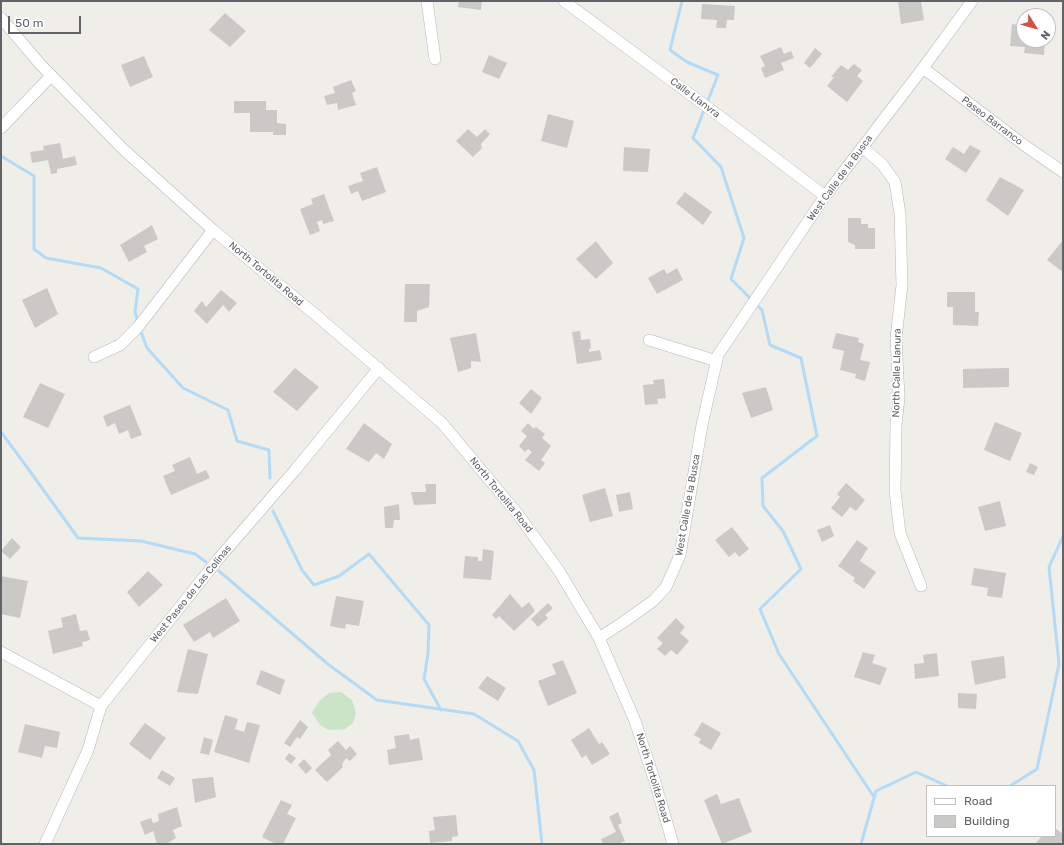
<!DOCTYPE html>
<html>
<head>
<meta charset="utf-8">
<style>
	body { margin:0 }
	#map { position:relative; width:1064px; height:845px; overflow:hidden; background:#f0eee9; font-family:Rubik,sans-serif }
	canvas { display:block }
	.frame { position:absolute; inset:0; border:2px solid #606367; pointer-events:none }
	.legend { position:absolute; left:926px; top:785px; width:130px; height:52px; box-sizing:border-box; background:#fff; border:1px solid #bfc1c2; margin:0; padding:5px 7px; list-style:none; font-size:12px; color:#606367 }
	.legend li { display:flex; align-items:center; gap:8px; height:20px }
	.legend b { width:20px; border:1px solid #bfc1c2 }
	.north { position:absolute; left:1016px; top:8px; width:40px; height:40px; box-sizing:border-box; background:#fff; border:1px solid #bfc1c2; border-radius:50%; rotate:127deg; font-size:11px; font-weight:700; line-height:16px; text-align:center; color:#606367 }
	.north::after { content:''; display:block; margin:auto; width:14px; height:18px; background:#d64d49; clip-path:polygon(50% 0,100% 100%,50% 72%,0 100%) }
	.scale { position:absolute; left:8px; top:16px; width:73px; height:18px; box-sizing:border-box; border:2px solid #606367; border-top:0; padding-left:5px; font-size:12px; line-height:14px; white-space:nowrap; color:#606367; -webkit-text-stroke:3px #fff; paint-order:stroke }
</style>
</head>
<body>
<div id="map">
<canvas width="1064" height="845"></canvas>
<div class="frame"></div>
<ul class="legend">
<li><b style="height:5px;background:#fff"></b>Road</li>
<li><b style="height:11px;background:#cbc9c5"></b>Building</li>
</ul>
<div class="north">N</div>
<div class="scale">50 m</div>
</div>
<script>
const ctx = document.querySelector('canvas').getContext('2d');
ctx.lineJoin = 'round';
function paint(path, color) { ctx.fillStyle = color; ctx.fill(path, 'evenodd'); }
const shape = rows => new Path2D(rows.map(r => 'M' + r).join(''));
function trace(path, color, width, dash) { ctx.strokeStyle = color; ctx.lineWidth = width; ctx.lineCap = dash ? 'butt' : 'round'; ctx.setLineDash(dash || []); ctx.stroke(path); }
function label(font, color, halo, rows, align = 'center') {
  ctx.font = font + ' Rubik,sans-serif'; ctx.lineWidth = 3; ctx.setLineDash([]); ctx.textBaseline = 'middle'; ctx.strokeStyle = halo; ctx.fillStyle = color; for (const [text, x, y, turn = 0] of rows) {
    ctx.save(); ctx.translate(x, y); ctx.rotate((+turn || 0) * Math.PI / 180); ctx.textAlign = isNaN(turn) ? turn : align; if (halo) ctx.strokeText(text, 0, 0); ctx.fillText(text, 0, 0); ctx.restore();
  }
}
paint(shape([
	[341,692,352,700,356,713,353,723,345,729,329,730,320,725,312,713,319,701,329,693]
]), '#cae4c8');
trace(shape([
	[682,1,670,50,687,62,718,75,693,138,721,167,744,238,731,279,762,310,770,345,801,358,817,436,762,478,763,506,783,531,801,569,760,609,779,654,874,797],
	[1,156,34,176,34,249,46,258,101,268,138,289,135,312,138,322],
	[140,329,147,348,183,388,228,410,237,441,269,450,270,478],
	[1,432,24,463,78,538,141,541,195,554,206,562],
	[273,511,302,570,314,585,339,576,369,554,429,625,428,654,424,679,441,710],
	[219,571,329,665,377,700,474,714,518,741,534,770,542,844],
	[1010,786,1037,769,1059,664,1049,567,1063,536],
	[861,844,876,791,916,772,947,786]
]), '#b3dbf6', 3);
paint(shape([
	[459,1,482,1,481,10,458,7],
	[898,1,921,1,924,20,901,24],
	[702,4,735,6,734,20,727,20,726,28,716,28,717,20,701,19],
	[225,13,246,31,230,47,209,30],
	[1012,24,1020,25,1019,33,1024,33,1024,40,1045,40,1044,55,1024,53,1025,47,1010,46],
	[781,47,784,54,791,51,794,58,781,63,784,70,765,78,761,68,765,66,760,56],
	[815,48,822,54,810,68,804,63],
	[489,55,507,63,499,79,482,72],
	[144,56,153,77,130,87,121,65],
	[854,64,862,70,857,76,863,81,847,102,827,86,834,77,831,77,841,65,848,70],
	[351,80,356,91,352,93,356,105,338,110,337,103,327,105,324,96,335,93,333,87],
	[234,101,266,101,266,110,277,110,277,123,286,124,286,135,273,135,273,132,250,132,250,113,234,113],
	[548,114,574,121,567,148,541,141],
	[468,129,477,137,485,129,490,134,481,144,482,148,473,157,456,141],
	[60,143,63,159,75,156,77,165,57,169,57,173,51,174,48,160,32,163,30,152,44,150,43,146],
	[970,145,981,151,966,173,945,159,953,147,964,154],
	[624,147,650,149,648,172,623,171],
	[377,167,386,192,362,201,358,191,351,194,348,186,363,181,360,173],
	[1000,177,1024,190,1008,216,986,200],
	[685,192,712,212,703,225,676,203],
	[324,194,334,221,323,224,322,220,317,222,320,231,310,235,300,209,313,204,311,199],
	[848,218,861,218,861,224,868,224,868,228,875,228,875,249,855,249,855,245,848,242],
	[152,225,158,239,144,246,147,252,129,262,120,245],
	[1063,240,1063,272,1047,260],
	[596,241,613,263,596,279,576,259],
	[677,268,683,280,657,294,648,278,664,269,667,274],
	[405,284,430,284,429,307,417,311,417,322,404,322],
	[47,288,58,314,35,328,22,300],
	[221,290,237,303,229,312,223,305,207,324,194,311,202,301,206,307],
	[947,292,975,292,975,312,979,312,978,326,953,325,953,307,947,307],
	[580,331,581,340,590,339,591,348,589,349,589,352,600,350,602,360,577,364,572,332],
	[476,333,481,362,471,361,471,368,458,372,450,338],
	[836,333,859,338,858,342,864,344,860,360,870,362,865,381,855,378,856,374,840,370,844,351,832,348],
	[295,368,319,387,297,411,273,392],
	[1009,368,1009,387,963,388,963,369],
	[664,379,666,398,657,399,658,404,645,405,643,385,654,384,653,380],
	[40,383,65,394,48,428,23,417],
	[766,387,773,410,751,418,742,393],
	[531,389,542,398,531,414,519,403],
	[130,405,142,435,131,439,128,430,119,434,115,423,107,427,103,416],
	[995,422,1022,433,1010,461,984,450],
	[364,423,392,444,384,459,376,453,369,462,346,449],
	[528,423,534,429,536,427,545,434,542,438,551,446,541,460,545,463,539,471,525,460,532,452,528,449,525,452,519,446,527,436,521,431],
	[190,457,197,474,206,470,210,478,171,495,163,476,175,471,172,465],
	[1030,463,1038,467,1034,475,1026,472],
	[846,483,865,500,856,511,850,507,842,517,831,508,840,497,837,494],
	[425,484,436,484,436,504,414,505,411,492,426,492],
	[605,488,613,516,590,522,582,495],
	[630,492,633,509,619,512,616,495],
	[1000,501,1006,526,985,531,978,507],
	[399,504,400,520,394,520,393,528,385,528,384,507],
	[830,525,834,536,822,542,817,530],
	[732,527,749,549,739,557,735,552,729,557,715,540],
	[12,538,21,547,10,559,1,551],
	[857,540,868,548,860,561,876,572,864,589,853,581,855,578,838,566],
	[483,549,494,551,491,580,463,578,465,556,478,557,478,561,482,561],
	[974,568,1006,573,1002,598,987,596,988,588,971,585],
	[148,571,163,585,139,607,127,592],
	[1,576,28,581,20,618,1,614],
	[510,594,522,608,529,602,535,611,514,631,499,616,496,619,492,615],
	[336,596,364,601,359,626,346,624,345,629,330,626],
	[226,598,240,621,213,638,210,632,194,642,183,625],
	[548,603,553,608,545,615,548,618,538,627,531,619],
	[76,614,80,631,87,630,90,640,82,642,83,646,53,654,48,631,63,627,61,618],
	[676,618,685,627,680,633,689,641,677,655,671,650,665,656,657,649,663,643,657,638],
	[188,649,208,654,198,694,177,692],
	[863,652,875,655,872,663,887,668,880,685,854,677],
	[937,653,939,676,915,679,914,664,924,663,923,655],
	[1004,656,1006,678,975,685,971,661],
	[563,660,577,693,548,706,538,681,556,674,552,664],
	[261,670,285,680,280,695,256,684],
	[487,676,506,688,498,701,478,688],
	[958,693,977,694,976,709,958,708],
	[225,715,238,719,235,729,244,732,247,722,260,725,249,763,214,752],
	[300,720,308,727,300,739,297,737,290,747,284,743],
	[702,722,721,733,711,750,699,743,701,739,694,735],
	[145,723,166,738,150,760,129,744],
	[25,724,60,732,57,748,45,746,42,758,18,752],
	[589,728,599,744,602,742,610,754,592,765,586,755,582,758,571,740],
	[409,734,410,740,419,738,423,760,389,765,387,750,396,748,394,736],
	[204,737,213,740,209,755,200,753],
	[338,741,346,750,350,746,357,754,350,761,346,758,342,764,343,767,327,782,315,770,331,755,328,750],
	[289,753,296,758,291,764,285,759],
	[304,759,312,768,306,774,298,765],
	[162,770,175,778,170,786,157,778],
	[213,777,216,797,195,803,192,779],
	[717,794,721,804,739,798,752,832,722,844,704,800],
	[281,800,292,805,287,814,296,818,283,844,276,844,262,837],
	[177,807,182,826,173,830,176,838,166,844,157,844,153,831,145,835,140,822,151,818,153,823,159,821,158,814],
	[618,812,622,823,618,825,625,841,618,844,603,844,601,839,616,832,609,817],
	[456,815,458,836,452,837,452,841,430,843,429,831,435,830,433,817],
	[1055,828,1063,834,1063,840,1060,844,1035,844,1042,836,1055,836]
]), '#cbc9c5');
const minor = shape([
	[427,1,435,59],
	[564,1,722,118,825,196],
	[1,18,40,64,123,149,213,230,317,316,442,423,517,513,559,571,599,638,635,721,655,782,673,844],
	[923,68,1024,145,1063,172],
	[1,128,51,76],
	[862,147,882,164,895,182,900,214,902,285,896,338,899,398,896,425,895,491,900,533,921,586],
	[649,340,717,361],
	[94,357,120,345,138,327,213,230],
	[599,638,625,621,653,601,666,587,680,555,702,425,718,355,825,196,923,68,972,1],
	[1,652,101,706],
	[45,844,88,750,101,706,220,557,296,469,379,368]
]);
trace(minor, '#b5b8bb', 12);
trace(minor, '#fff', 11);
label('10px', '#606367', '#fff', [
	["Calle Llanvra",695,98,37],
	["Paseo Barranco",992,121,37],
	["West Calle de la Busca",840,178,-54],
	["North Tortolita Road",266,274,40],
	["North Calle Llanura",897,373,-89],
	["North Tortolita Road",501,495,51],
	["West Calle de la Busca",688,505,-80],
	["West Paseo de Las Colinas",191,594,-51],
	["North Tortolita Road",653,778,73]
]);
</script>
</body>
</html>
